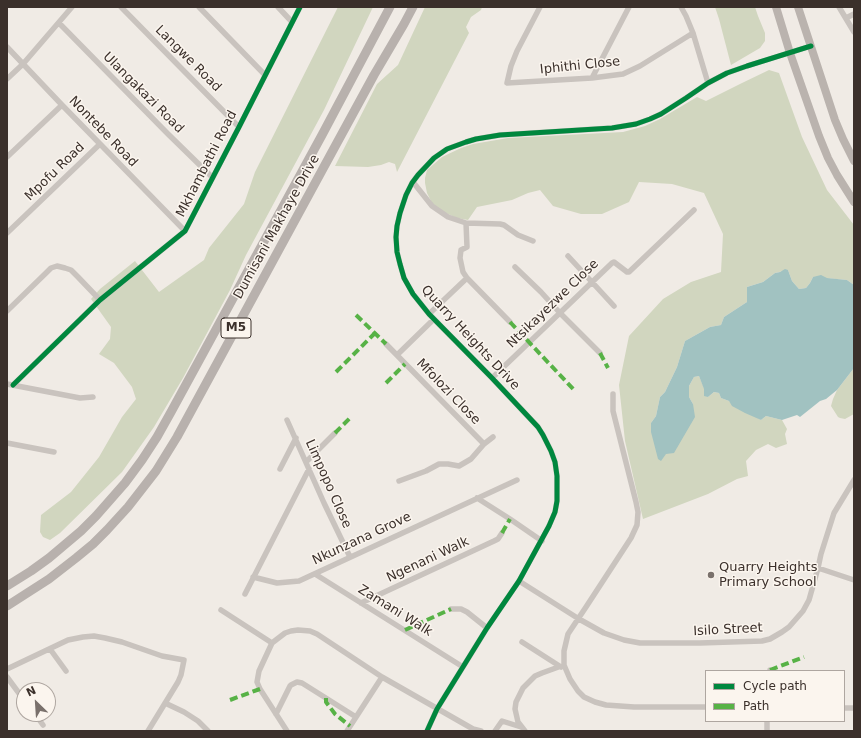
<!DOCTYPE html>
<html>
<head>
<meta charset="utf-8">
<style>
	body { margin:0 }
	#map { position:relative; width:861px; height:738px; overflow:hidden; background:#f0ebe5; font-family:"DejaVu Sans",sans-serif }
	canvas { display:block }
	.frame { position:absolute; inset:0; border:8px solid #3b302b; pointer-events:none }
	.legend { position:absolute; left:705px; top:670px; width:140px; height:52px; box-sizing:border-box; background:#fbf5ee; border:1px solid #aea6a0; margin:0; padding:5px 7px; list-style:none; font-size:12px; color:#3b302b }
	.legend li { display:flex; align-items:center; gap:8px; height:20px }
	.legend b { width:20px; border:1px solid #aea6a0 }
	.north { position:absolute; left:16px; top:682px; width:40px; height:40px; box-sizing:border-box; background:#fbf5ee; border:1px solid #aea6a0; border-radius:50%; rotate:335deg; font-size:11px; font-weight:700; line-height:16px; text-align:center; color:#3b302b }
	.north::after { content:''; display:block; margin:auto; width:14px; height:18px; background:#7a716c; clip-path:polygon(50% 0,100% 100%,50% 72%,0 100%) }
</style>
</head>
<body>
<div id="map">
<canvas width="861" height="738"></canvas>
<div class="frame"></div>
<ul class="legend">
<li><b style="height:5px;background:#00873e"></b>Cycle path</li>
<li><b style="height:5px;background:#57b246"></b>Path</li>
</ul>
<div class="north">N</div>
</div>
<script>
const ctx = document.querySelector('canvas').getContext('2d');
ctx.lineJoin = 'round';
function paint(path, color) { ctx.fillStyle = color; ctx.fill(path, 'evenodd'); }
const shape = rows => new Path2D(rows.map(r => 'M' + r).join(''));
function trace(path, color, width, dash) { ctx.strokeStyle = color; ctx.lineWidth = width; ctx.lineCap = dash ? 'butt' : 'round'; ctx.setLineDash(dash || []); ctx.stroke(path); }
function label(font, color, halo, rows, align = 'center') {
  ctx.font = font + ' "DejaVu Sans",sans-serif'; ctx.lineWidth = 3; ctx.setLineDash([]); ctx.textBaseline = 'middle'; ctx.strokeStyle = halo; ctx.fillStyle = color; for (const [text, x, y, turn = 0] of rows) {
    ctx.save(); ctx.translate(x, y); ctx.rotate((+turn || 0) * Math.PI / 180); ctx.textAlign = isNaN(turn) ? turn : align; if (halo) ctx.strokeText(text, 0, 0); ctx.fillText(text, 0, 0); ctx.restore();
  }
}
paint(shape([
	[338,7,373,7,324,110,246,255,230,290,183,378,154,427,122,472,60,533,50,540,43,537,40,532,41,515,71,492,99,457,122,417,136,399,132,387,114,363,99,354,110,339,111,327,91,299,100,289,135,261,159,292,204,260,209,248,244,204,255,172],
	[425,7,482,7,481,10,471,17,466,27,469,33,397,172,395,164,389,162,381,165,368,167,335,166,377,84,398,65],
	[715,7,755,7,758,16,765,33,765,41,760,48,731,65,719,19],
	[769,70,779,73,802,137,827,190,854,225,854,285,847,280,813,277,810,283,806,288,799,289,792,281,788,270,775,273,763,282,747,287,747,302,724,317,721,325,710,327,685,341,677,367,665,392,660,397,656,416,651,423,693,404,689,397,689,386,694,377,699,376,708,397,714,392,719,393,721,398,729,401,761,420,766,416,782,420,787,429,785,434,787,444,776,448,768,444,756,450,746,461,748,476,737,479,708,494,643,519,625,441,619,385,629,336,663,299,691,282,721,272,723,234,704,193,672,184,639,182,629,202,602,214,581,214,553,206,540,190,528,193,512,200,477,207,468,220,457,218,441,211,432,203,427,193,425,183,425,178,427,170,442,157,461,148,473,144,508,138,623,132,645,126,660,119,697,97,706,101,742,83],
	[854,368,854,414,845,419,840,418,838,417,831,406,833,399,837,390]
]), '#d1d6bf');
paint(shape([
	[785,269,788,270,792,281,799,289,806,288,810,283,813,277,821,275,827,278,847,280,854,285,854,368,837,390,826,399,820,401,800,417,797,415,782,420,766,416,761,420,745,413,732,406,729,401,721,398,719,393,714,392,708,397,704,396,704,389,699,376,694,377,689,386,689,397,693,404,695,417,674,453,666,454,661,461,658,459,651,432,651,423,656,416,660,397,665,392,677,367,685,341,710,327,721,325,724,317,747,302,747,287,763,282,775,273,780,272]
]), '#a1c2c1');
trace(shape([
	[121,7,239,127],
	[199,7,265,75],
	[278,7,292,22],
	[540,7,517,51,511,66,507,83,592,78,623,74,640,66,693,33],
	[681,7,686,16,693,33,708,83],
	[839,7,854,32],
	[846,18,854,14],
	[59,23,168,134,212,177],
	[7,47,62,105,185,231],
	[592,78,629,7],
	[7,79,23,64,72,7],
	[7,157,62,105],
	[413,182,432,206,448,217,466,223,500,224,504,225,518,235,533,241],
	[466,223,467,247,461,250,460,258,463,272,467,278,510,322],
	[7,233,100,144],
	[568,256,614,306],
	[515,267,541,292,560,313,600,353],
	[7,311,47,272,51,268,57,266,65,268,71,270,78,277,100,300],
	[429,314,467,278],
	[386,344,484,444],
	[397,355,434,319],
	[492,378,612,263,614,262,627,272,629,272,694,210],
	[7,384,80,398,93,397],
	[13,385,100,300,185,231,239,127,300,7],
	[613,394,613,411,636,502,638,512,637,525,631,538,586,607,568,634,564,651,564,665,570,679,578,691,584,697,595,702,606,705,634,707,706,707],
	[287,420,324,503,350,557],
	[7,443,54,452],
	[306,462,335,433],
	[280,469,296,438],
	[399,481,426,471,439,464,448,464,459,466,471,459,484,444,493,437],
	[477,498,510,519,542,541],
	[818,568,854,580],
	[315,574,463,667],
	[253,577,277,583,299,581,517,480],
	[519,581,579,619,604,633,624,640,640,643,700,643,762,641,770,639,782,632,789,627,803,611,809,600,818,568,821,554,834,513,854,480],
	[245,594,309,469],
	[361,603,494,541,498,539,502,533],
	[451,609,461,609,467,612,487,628],
	[221,610,272,643],
	[522,642,561,667],
	[50,649,66,671],
	[7,669,68,640,83,637,94,636,105,638,122,642,162,656,184,660,181,675,178,682,148,731],
	[770,671,770,670],
	[7,677,24,700],
	[165,703,184,712,198,721,208,731],
	[844,708,854,708],
	[35,714,43,725],
	[276,714,290,686,291,685,297,682,302,683,356,717],
	[287,731,260,689,257,682,259,671,272,643,285,633,291,631,298,630,310,631,317,634,382,677,473,729,481,731],
	[347,731,382,677],
	[427,731,437,709,487,628,519,581,549,526,555,512,557,501,557,476,555,462,551,451,543,435,538,427,492,378,429,314,413,294,404,278,400,264,397,252,396,237,397,226,400,213,406,195,412,183,418,175,434,158,447,149,466,142,476,139,500,135,612,128,636,124,650,119,661,114,686,98,708,83,727,73,747,66,811,46],
	[495,731,502,721,521,727],
	[525,731,518,722,515,709,516,702,523,688,535,676,542,673,564,665],
	[767,731,767,721]
]), '#c9c3be', 5.5);
trace(shape([
	[776,7,790,53,819,136,828,158,837,175,854,202],
	[798,7,835,120,843,139,854,161]
]), '#bab3ae', 8);
trace(shape([
	[7,586,31,571,49,558,81,531,96,516,125,483,142,460,157,437,171,412,322,135,390,7],
	[7,606,49,579,76,558,93,544,107,530,128,507,156,471,177,437,338,141,374,75,404,24,413,7]
]), '#b8b1ad', 9);
trace(shape([
	[356,315,386,344],
	[510,322,575,391],
	[600,353,608,368],
	[336,372,375,333],
	[386,383,405,364],
	[335,433,351,417],
	[502,533,510,519],
	[405,630,451,609],
	[770,670,804,657],
	[326,698,326,702,335,714,350,726],
	[230,700,260,689]
]), '#57b246', 4, [8, 4]);
trace(shape([
	[13,385,100,300,185,231,239,127,300,7],
	[427,731,437,709,487,628,519,581,549,526,555,512,557,501,557,476,555,462,551,451,543,435,538,427,492,378,429,314,413,294,404,278,400,264,397,252,396,237,397,226,400,213,406,195,412,183,418,175,434,158,447,149,466,142,476,139,500,135,612,128,636,124,650,119,661,114,686,98,708,83,727,73,747,66,811,46]
]), '#00873e', 5);
for (const [x, y, r, color] of [
	[711,575,4,"#7a716c"]
]) { const dot = new Path2D(); dot.arc(x, y, r, 0, 2 * Math.PI); ctx.fillStyle = color; ctx.fill(dot); trace(dot, '#fbf5ee', 1.5); }
for (const [x, y, w] of [
	[236,328,30]
]) { const box = new Path2D(); box.roundRect(x - w / 2, y - 10, w, 20, 3); ctx.fillStyle = '#fbf5ee'; ctx.fill(box); trace(box, '#3b302b', 1); }
label('bold 12px', '#3b302b', null, [
	["M5",236,328]
]);
label('13px', '#3b302b', '#fbf5ee', [
	["Langwe Road",188,59,45],
	["Iphithi Close",580,66,-6],
	["Ulangakazi Road",143,93,45],
	["Nontebe Road",103,132,46],
	["Mkhambathi Road",207,164,-63],
	["Mpofu Road",55,172,-44],
	["Dumisani Makhaye Drive",277,227,-61],
	["Ntsikayezwe Close",553,304,-44],
	["Quarry Heights Drive",470,338,47],
	["Mfolozi Close",448,392,46],
	["Limpopo Close",328,484,66],
	["Nkunzana Grove",362,539,-25],
	["Ngenani Walk",428,560,-25],
	["Zamani Walk",395,611,32],
	["Isilo Street",728,630,-3]
]);
label('13px', '#3b302b', '#fbf5ee', [
	["Quarry Heights",719,568],
	["Primary School",719,583]
], 'left');
</script>
</body>
</html>
